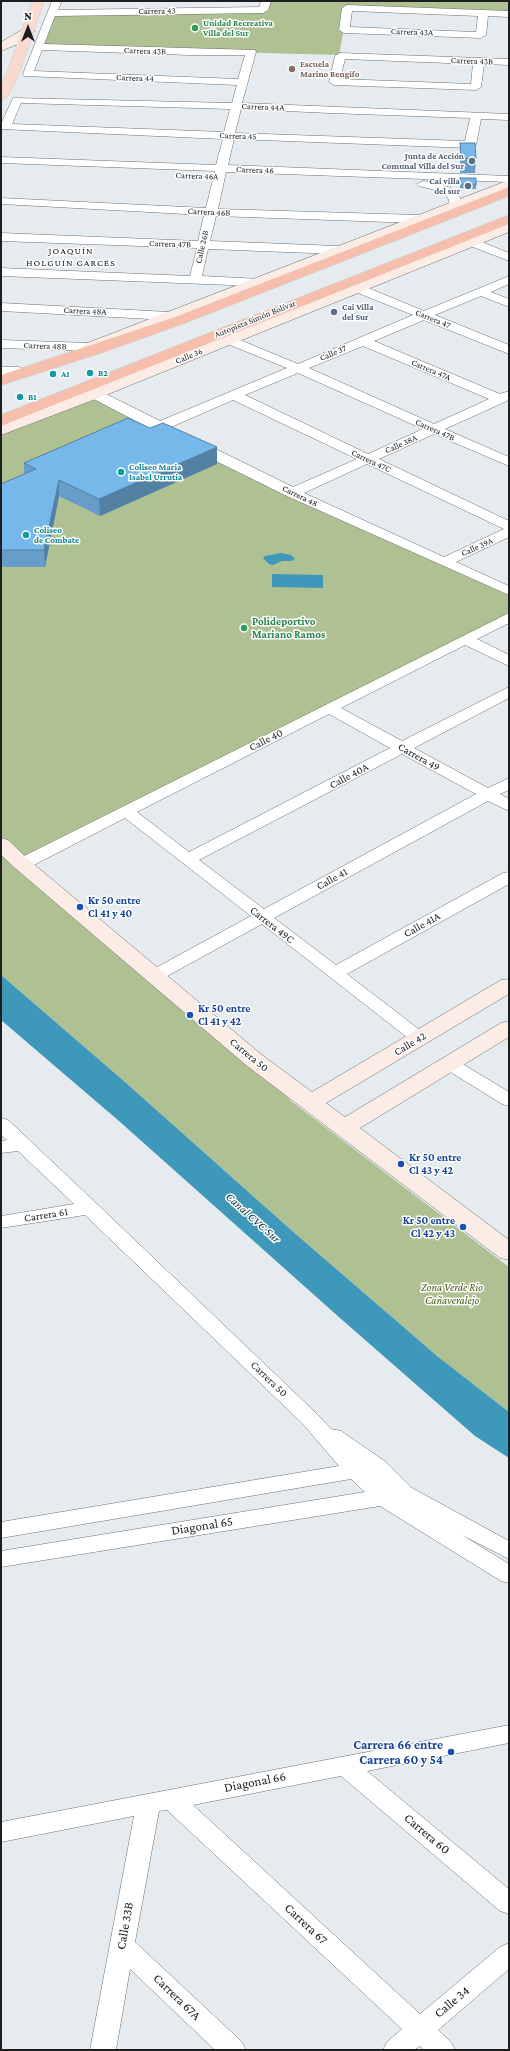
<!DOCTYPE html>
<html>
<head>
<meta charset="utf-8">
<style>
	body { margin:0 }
	#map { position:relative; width:510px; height:2051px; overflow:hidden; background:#e5ebef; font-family:"Crimson Pro",serif }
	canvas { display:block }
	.frame { position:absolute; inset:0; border:2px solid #1c1e20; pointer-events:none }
	.north { position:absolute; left:8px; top:8px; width:40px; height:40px; -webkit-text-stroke:3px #fff; paint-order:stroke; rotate:0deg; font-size:11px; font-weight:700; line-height:16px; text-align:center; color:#1c1e20 }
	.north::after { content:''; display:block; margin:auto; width:14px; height:18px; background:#1c1e20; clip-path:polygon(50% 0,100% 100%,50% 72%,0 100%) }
</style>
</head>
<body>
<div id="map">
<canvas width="510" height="2051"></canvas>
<div class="frame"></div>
<div class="north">N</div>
</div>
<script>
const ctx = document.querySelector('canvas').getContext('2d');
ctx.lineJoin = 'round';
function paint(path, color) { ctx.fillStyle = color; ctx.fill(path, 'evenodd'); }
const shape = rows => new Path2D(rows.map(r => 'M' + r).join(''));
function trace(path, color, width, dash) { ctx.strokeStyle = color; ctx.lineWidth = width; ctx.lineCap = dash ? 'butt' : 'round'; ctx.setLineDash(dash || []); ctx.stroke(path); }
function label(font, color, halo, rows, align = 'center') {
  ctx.font = font + ' "Crimson Pro",serif'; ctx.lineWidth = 3; ctx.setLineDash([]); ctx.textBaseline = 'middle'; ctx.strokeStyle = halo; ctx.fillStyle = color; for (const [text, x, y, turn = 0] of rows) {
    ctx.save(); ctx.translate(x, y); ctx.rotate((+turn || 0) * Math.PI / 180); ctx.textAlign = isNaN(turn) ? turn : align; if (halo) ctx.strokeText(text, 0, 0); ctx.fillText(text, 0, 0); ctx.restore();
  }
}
paint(shape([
	[266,1,509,1,509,14,348,8,339,55,39,47,51,13,263,10],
	[95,394,509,591,509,617,23,864,254,1060,291,1101,509,1267,509,1412,437,1356,290,1229,125,1082,1,975,1,430]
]), '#afc192');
paint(shape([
	[281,553,291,555,295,559,291,561,282,561,273,565,269,564,263,558,265,556],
	[272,574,323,575,323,588,272,587],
	[1,975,125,1082,290,1229,437,1356,509,1412,509,1458,475,1436,340,1318,119,1121,1,1020]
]), '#3e98ba');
const street = shape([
	[52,1,62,1,58,10,259,7,261,1,271,1,268,10,263,13,55,16,44,44,255,50,256,52,242,103,509,114,509,120,481,119,476,145,470,148,234,139,228,165,509,176,509,182,226,172,218,209,418,215,424,219,418,223,216,216,210,241,338,246,344,250,338,254,208,249,202,276,260,279,262,282,256,286,1,276,1,268,190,276,197,248,1,241,1,233,198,241,204,215,1,204,1,198,206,208,215,171,1,163,1,157,216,165,223,139,1,129,1,124,13,98,232,103,237,85,24,76,23,74,52,1],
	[42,50,189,55,245,55,238,79,34,71,42,50],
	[21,103,230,109,224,132,12,124,21,103],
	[241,109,330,113,470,118,465,141,235,133,241,109],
	[347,5,509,11,509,17,488,16,486,35,481,38,344,33,339,30,342,8,347,5],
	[352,11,478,16,476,32,350,27,352,11],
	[340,53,509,59,509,65,484,64,481,87,476,90,334,85,329,82,335,56,340,53],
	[345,59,473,64,471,84,340,79,345,59],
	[423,181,437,183,451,188,460,197,461,205,459,207,451,207,448,198,443,192,419,186,417,184,423,181],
	[472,238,509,253,509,261,468,245,466,242,468,239,472,238],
	[509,276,509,284,491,292,509,299,509,307,481,296,435,315,509,345,509,354,424,320,374,341,500,394,509,391,509,400,445,429,509,457,509,466,434,434,379,459,509,521,509,537,456,562,509,586,509,595,287,496,153,430,90,397,88,394,95,390,100,391,160,421,287,368,225,343,223,340,225,337,233,337,298,364,413,315,353,291,351,288,353,285,361,285,424,311,509,276],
	[363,346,489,399,434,424,309,368,363,346],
	[298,373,423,429,368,454,245,395,298,373],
	[233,400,357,459,293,487,171,427,233,400],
	[367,464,504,529,444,557,304,493,367,464],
	[1,303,169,312,175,316,169,320,1,311,1,303],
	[1,340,89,343,95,347,89,351,1,348,1,340],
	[1,367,19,367,25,371,19,375,1,375,1,367],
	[509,613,509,623,477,639,509,655,509,666,465,645,341,708,402,741,509,687,509,698,414,748,488,788,509,778,509,790,500,794,509,799,509,811,488,801,274,918,336,965,503,873,509,872,509,884,347,974,425,1034,428,1038,425,1042,419,1043,413,1042,262,924,160,980,154,981,148,980,145,976,148,972,251,916,125,818,28,868,22,869,16,868,14,864,16,860,120,808,509,613],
	[329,714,390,748,189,852,137,812,329,714],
	[402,754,476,794,264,909,199,860,402,754],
	[450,1058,456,1060,509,1092,509,1106,502,1104,444,1068,441,1064,444,1060,450,1058],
	[1,1118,8,1120,97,1204,317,1414,331,1429,341,1431,386,1462,412,1488,509,1541,509,1559,462,1535,509,1564,509,1583,501,1581,380,1506,1,1567,1,1551,365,1492,351,1479,1,1538,1,1522,339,1466,303,1424,85,1215,1,1228,1,1216,74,1204,18,1151,1,1153,1,1141,7,1140,1,1135,1,1118],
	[509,1725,509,1743,367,1771,509,1889,509,1914,500,1911,341,1776,193,1805,420,2014,500,1947,509,1943,509,1969,438,2030,451,2042,455,2050,424,2050,420,2046,414,2050,383,2050,387,2042,402,2029,167,1810,159,1811,135,1942,242,2042,246,2050,215,2050,130,1969,116,2050,90,2050,134,1816,1,1842,1,1822,509,1725]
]);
const secondary = shape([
	[29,26,35,30,33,33,18,44,1,51,1,42,29,26],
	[509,180,509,189,97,350,85,350,83,347,85,344,509,180],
	[509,223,509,232,101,397,1,435,1,424,509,223],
	[1,838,8,840,29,860,262,1055,312,1092,501,980,509,979,509,994,326,1103,345,1117,501,1023,509,1021,509,1037,360,1128,509,1240,509,1260,500,1258,246,1065,15,868,1,855,1,838]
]);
const primary = shape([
	[32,1,44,1,19,73,8,96,1,100,1,83,7,73,32,1]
]);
const highway = shape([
	[509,187,509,196,185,323,101,353,1,385,1,375,175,317,509,187],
	[509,215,509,224,1,426,1,415,509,215]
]);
trace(street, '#6a6f74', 1);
trace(secondary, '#6a6f74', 1);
trace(primary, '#c9c9c9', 1);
trace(highway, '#c9c9c9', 1);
paint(street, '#fff');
paint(secondary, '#fcece6');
paint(primary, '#fad9ce');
paint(highway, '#f6bfad');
paint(shape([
	[460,143,476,159,475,173,460,173],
	[460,178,476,178,476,189,460,188],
	[24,463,217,464,100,516,59,496,45,567,1,567,1,484,24,474]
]), '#669ec9');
paint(shape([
	[217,447,217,464,100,516,99,499],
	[59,480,59,496,45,567,44,550]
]), '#5381a4');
const building = shape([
	[460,143,475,143,476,159,461,158,460,143],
	[460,178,476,178,476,185,460,184,460,178],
	[128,418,150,428,163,423,217,447,99,499,59,480,44,550,1,550,1,484,36,469,24,463,128,418]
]);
paint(building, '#77b8ea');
trace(building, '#5381a4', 1);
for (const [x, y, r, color] of [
	[195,28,4,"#2e9e5b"],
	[292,69,4,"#8d6e63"],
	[472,161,4,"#5c6f8a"],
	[468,186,4,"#5c6f8a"],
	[334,312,4,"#5c6f8a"],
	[90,373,4,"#0f9aa8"],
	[53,374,4,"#0f9aa8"],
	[20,397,4,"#0f9aa8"],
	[121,472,4,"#0f9aa8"],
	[26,535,4,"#0f9aa8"],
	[244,628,4,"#2e9e5b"],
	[80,907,4,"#1a4fb4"],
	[190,1015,4,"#1a4fb4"],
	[401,1164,4,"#1a4fb4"],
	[463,1227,4,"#1a4fb4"],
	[451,1752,4,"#1a4fb4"]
]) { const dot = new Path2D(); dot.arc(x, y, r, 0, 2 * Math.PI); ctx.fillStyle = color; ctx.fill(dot); trace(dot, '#fff', 1.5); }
label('9px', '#1c1e20', '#fff', [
	["Carrera 43",157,11,-1],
	["Carrera 43A",412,32,2],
	["Carrera 43B",145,51,2],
	["Carrera 43B",472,61,2],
	["Carrera 44",135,78,2],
	["Carrera 44A",263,107,2],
	["Carrera 45",238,136,2],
	["Carrera 46",255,170,2],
	["Carrera 46A",197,176,2],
	["Carrera 46B",209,212,3],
	["Carrera 47B",170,244,2],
	["Calle 26B",202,247,-77],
	["Carrera 48A",85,311,3],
	["Autopista Simón Bolívar",255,319,-22],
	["Carrera 47",433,319,22],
	["Carrera 48B",45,346,2],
	["Calle 37",333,353,-23],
	["Calle 36",189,356,-22],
	["Carrera 47A",431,370,23],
	["Carrera 47B",435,430,24],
	["Calle 38A",401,444,-24],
	["Carrera 47C",371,461,25],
	["Carrera 48",300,496,26],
	["Calle 39A",477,547,-24]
]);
label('bold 9px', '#27864d', '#fff', [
	["Unidad Recreativa",203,23],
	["Villa del Sur",203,33]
], 'left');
label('bold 9px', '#785e54', '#fff', [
	["Escuela",300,64],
	["Marino Rengifo",300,74]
], 'left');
label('bold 9px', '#4e5e75', '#fff', [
	["Junta de Acción",464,156],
	["Comunal Villa del Sur",464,166],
	["Cai villa",460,181],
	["del sur",460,191],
	["Cai Villa",342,307,"left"],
	["del Sur",342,317,"left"]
], 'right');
label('bold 9px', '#0d838f', '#fff', [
	["B2",98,373],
	["A1",61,374],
	["B1",28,397],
	["Coliseo Maria",129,467],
	["Isabel Urrutia",129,477],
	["Coliseo",34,530],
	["de Combate",34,540]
], 'left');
ctx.letterSpacing = '1px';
label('10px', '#1c1e20', '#fff', [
	["JOAQUÍN",71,251],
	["HOLGUÍN GARCÉS",71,263]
]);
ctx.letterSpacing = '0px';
label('bold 11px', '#27864d', '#fff', [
	["Polideportivo",252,622],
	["Mariano Ramos",252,635]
], 'left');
label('11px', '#1c1e20', '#fff', [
	["Calle 40",266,740,-27],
	["Carrera 49",419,757,29],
	["Calle 40A",349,776,-28],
	["Calle 41",332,879,-29],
	["Carrera 49C",272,925,38],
	["Calle 41A",422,925,-29],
	["Calle 42",410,1044,-31],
	["Carrera 50",249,1055,39],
	["Carrera 61",46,1215,-9],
	["Carrera 50",269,1379,44]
]);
label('bold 11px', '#164399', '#fff', [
	["Kr 50 entre",88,901],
	["Cl 41 y 40",88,914],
	["Kr 50 entre",198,1009],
	["Cl 41 y 42",198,1022],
	["Kr 50 entre",409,1158],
	["Cl 43 y 42",409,1171],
	["Kr 50 entre",455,1221,"right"],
	["Cl 42 y 43",455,1234,"right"]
], 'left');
label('italic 11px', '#465c0f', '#fff', [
	["Zona Verde Rio",452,1288],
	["Cañaveralejo",452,1301]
]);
label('italic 12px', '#093342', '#fff', [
	["Canal CVC Sur",253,1218,42]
]);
label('13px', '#1c1e20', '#fff', [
	["Diagonal 65",202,1526,-9],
	["Diagonal 66",255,1782,-11],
	["Carrera 60",427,1834,40],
	["Carrera 67",306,1924,43],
	["Calle 33B",125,1926,-80],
	["Carrera 67A",177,1997,44],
	["Calle 34",452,2002,-40]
]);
label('bold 13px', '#164399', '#fff', [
	["Carrera 66 entre",443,1745],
	["Carrera 60 y 54",443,1760]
], 'right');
</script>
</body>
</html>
